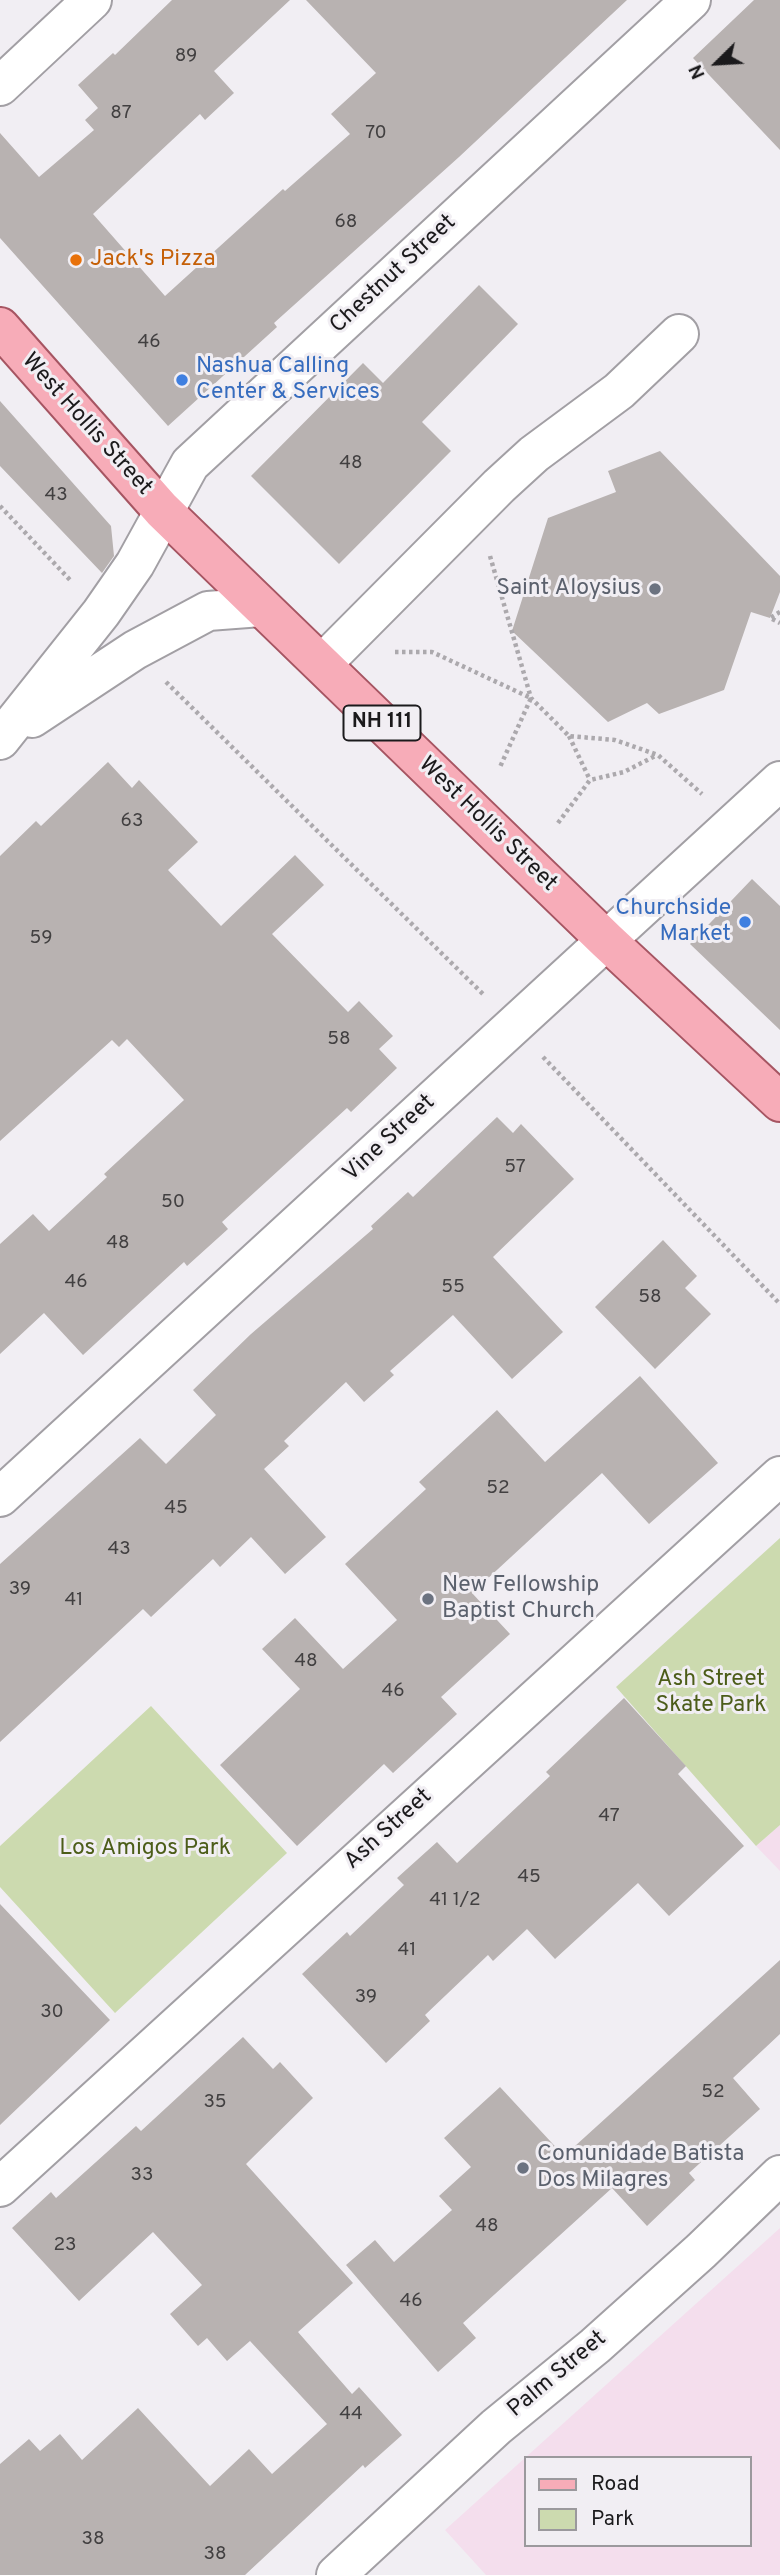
<!DOCTYPE html>
<html>
<head>
<meta charset="utf-8">
<style>
	body { margin:0 }
	#map { position:relative; width:780px; height:2575px; overflow:hidden; background:#f1eef3; font-family:Overpass,sans-serif }
	canvas { display:block }
	.legend { position:absolute; left:524px; top:2456px; width:228px; height:91px; box-sizing:border-box; background:#f1eef3; border:2px solid #9b999d; margin:0; padding:9px 12px; list-style:none; font-size:21px; color:#1b1a1c }
	.legend li { display:flex; align-items:center; gap:14px; height:35px }
	.legend b { width:35px; border:2px solid #9b999d }
	.north { position:absolute; left:682px; top:28px; width:70px; height:70px; -webkit-text-stroke:5px #f1eef3; paint-order:stroke; rotate:246deg; font-size:19px; font-weight:700; line-height:28px; text-align:center; color:#1b1a1c }
	.north::after { content:''; display:block; margin:auto; width:24px; height:32px; background:#1b1a1c; clip-path:polygon(50% 0,100% 100%,50% 72%,0 100%) }
</style>
</head>
<body>
<div id="map">
<canvas width="780" height="2575"></canvas>
<ul class="legend">
<li><b style="height:9px;background:#f7acb8"></b>Road</li>
<li><b style="height:19px;background:#ccdaaf"></b>Park</li>
</ul>
<div class="north">N</div>
</div>
<script>
const ctx = document.querySelector('canvas').getContext('2d');
ctx.lineJoin = 'round';
function paint(path, color) { ctx.fillStyle = color; ctx.fill(path, 'evenodd'); }
const shape = rows => new Path2D(rows.map(r => 'M' + r).join(''));
function trace(path, color, width, dash) { ctx.strokeStyle = color; ctx.lineWidth = width; ctx.lineCap = dash ? 'butt' : 'round'; ctx.setLineDash(dash || []); ctx.stroke(path); }
function label(font, color, halo, rows, align = 'center') {
  ctx.font = font + ' Overpass,sans-serif'; ctx.lineWidth = 6; ctx.setLineDash([]); ctx.textBaseline = 'middle'; ctx.strokeStyle = halo; ctx.fillStyle = color; for (const [text, x, y, turn = 0] of rows) {
    ctx.save(); ctx.translate(x, y); ctx.rotate((+turn || 0) * Math.PI / 180); ctx.textAlign = isNaN(turn) ? turn : align; if (halo) ctx.strokeText(text, 0, 0); ctx.fillText(text, 0, 0); ctx.restore();
  }
}
paint(shape([
	[780,1825,780,1871,756,1846],
	[780,2228,780,2575,486,2575,445,2530],
	[526,2458,750,2458,750,2545,526,2545]
]), '#f4deed');
paint(shape([
	[780,1538,780,1825,756,1846,616,1687],
	[151,1706,287,1853,115,2013,0,1887,0,1846]
]), '#ccdaaf');
paint(shape([
	[172,0,290,0,214,71,234,93,205,120,200,114,93,214,165,296,283,189,285,191,350,134,331,114,376,73,306,0,627,0,459,157,274,323,277,327,168,426,0,238,0,133,39,177,94,130,85,120,98,108,78,85,113,53,115,55],
	[754,0,780,0,780,150,693,58],
	[479,285,518,324,422,422,451,451,339,564,251,476,363,363,383,383],
	[0,401,111,526,114,556,102,573,0,466],
	[660,451,780,576,780,592,770,618,751,612,724,690,659,714,647,703,608,722,512,631,548,518,616,492,608,471],
	[108,762,132,788,139,780,198,842,168,870,221,926,295,855,324,885,272,934,348,1012,359,1001,393,1036,379,1049,397,1068,351,1112,347,1108,222,1222,228,1229,187,1266,184,1262,83,1355,44,1313,0,1354,0,1244,33,1214,49,1231,107,1177,104,1174,184,1100,127,1039,119,1047,112,1040,0,1141,0,856,36,821,41,826],
	[752,879,780,906,780,1030,690,944],
	[497,1117,513,1133,521,1124,574,1179,493,1257,563,1332,512,1379,453,1315,390,1371,394,1375,364,1402,346,1382,284,1441,289,1446,264,1469,326,1537,285,1574,251,1537,220,1567,213,1559,151,1617,143,1609,0,1742,0,1564,140,1438,166,1464,216,1415,193,1390,251,1334,373,1229,371,1226,408,1192,413,1197],
	[663,1240,697,1276,685,1288,711,1314,655,1369,595,1307],
	[640,1376,718,1463,649,1524,602,1473,472,1593,510,1634,441,1697,457,1714,393,1773,384,1764,297,1846,220,1765,300,1689,262,1649,295,1618,343,1669,397,1620,345,1564,426,1489,419,1482,497,1410,545,1462],
	[624,1698,686,1766,678,1774,744,1846,669,1916,638,1883,555,1959,527,1929,493,1961,488,1955,425,2015,430,2021,386,2063,302,1974,347,1932,350,1936,404,1885,397,1878,437,1842,457,1863,550,1776,546,1772],
	[0,1904,110,2020,0,2125],
	[780,1960,780,2034,733,2078,760,2109,689,2173,695,2180,647,2226,612,2188,463,2323,476,2338,438,2372,346,2265,375,2240,394,2262,452,2210,439,2196,471,2167,444,2138,500,2087,564,2156],
	[243,2037,273,2069,280,2062,313,2098,246,2164,353,2283,298,2332,352,2394,359,2387,402,2435,365,2468,363,2465,245,2575,0,2575,0,2464,29,2439,40,2451,60,2434,82,2460,138,2408,210,2486,249,2449,272,2474,327,2424,250,2341,227,2361,207,2338,198,2346,170,2314,202,2285,153,2232,79,2301,12,2228,51,2192,56,2198,136,2126,141,2131]
]), '#b8b2b1');
const minor = shape([
	[0,86,92,0],
	[322,664,499,486,534,454,619,391,679,334],
	[32,718,135,650,208,611,261,607],
	[0,740,101,613,135,564,190,464,691,0],
	[0,1497,780,781],
	[0,2187,780,1476],
	[336,2575,496,2427,595,2346,701,2251,780,2175]
]);
const major = shape([
	[0,327,162,510,607,941,780,1102]
]);
trace(minor, '#a29fa4', 42);
trace(major, '#a65562', 42);
trace(shape([
	[0,506,71,581],
	[490,556,531,698,569,736,615,740,658,755,702,794],
	[780,612,770,618,780,623],
	[395,652,432,652,531,698,500,767],
	[166,682,484,995],
	[569,736,590,780],
	[558,823,590,780,624,772,657,755],
	[543,1057,780,1304]
]), '#aca9ad', 4.5, [3.5, 3.5]);
trace(minor, '#fff', 38);
trace(major, '#f7acb8', 38);
for (const [x, y, r, color] of [
	[76,260,7,"#e8710a"],
	[182,380,7,"#3f7fe0"],
	[655,589,7,"#6b7280"],
	[745,922,7,"#3f7fe0"],
	[428,1599,7,"#6b7280"],
	[523,2168,7,"#6b7280"]
]) { const dot = new Path2D(); dot.arc(x, y, r, 0, 2 * Math.PI); ctx.fillStyle = color; ctx.fill(dot); trace(dot, '#f1eef3', 2.5); }
label('19px', '#424041', null, [
	["89",186,57],
	["87",121,114],
	["70",376,134],
	["68",346,223],
	["46",149,343],
	["48",351,464],
	["43",56,496],
	["63",132,822],
	["59",41,939],
	["58",339,1040],
	["57",515,1168],
	["50",173,1203],
	["48",118,1244],
	["46",76,1283],
	["55",453,1288],
	["58",650,1298],
	["52",498,1489],
	["45",176,1509],
	["43",119,1550],
	["39",20,1590],
	["41",74,1601],
	["48",306,1662],
	["46",393,1692],
	["47",609,1817],
	["45",529,1878],
	["41 1/2",455,1901],
	["41",407,1951],
	["39",366,1998],
	["30",52,2013],
	["52",713,2093],
	["35",215,2103],
	["33",142,2176],
	["48",487,2227],
	["23",65,2246],
	["46",411,2302],
	["44",351,2415],
	["38",93,2540],
	["38",215,2555]
]);
for (const [x, y, w] of [
	[382,723,77]
]) { const box = new Path2D(); box.roundRect(x - w / 2, y - 17.5, w, 35, 5); ctx.fillStyle = '#f1eef3'; ctx.fill(box); trace(box, '#1b1a1c', 2); }
label('bold 21px', '#1b1a1c', null, [
	["NH 111",382,723]
]);
label('23px', '#c56008', '#f1eef3', [
	["Jack's Pizza",90,260]
], 'left');
label('23px', '#1b1a1c', '#f1eef3', [
	["Chestnut Street",394,275,-43],
	["West Hollis Street",86,425,48],
	["West Hollis Street",487,825,44],
	["Vine Street",390,1139,-43],
	["Ash Street",389,1830,-42],
	["Palm Street",558,2375,-40]
]);
label('23px', '#366cbe', '#f1eef3', [
	["Nashua Calling",196,367],
	["Center & Services",196,393],
	["Churchside",731,909,"right"],
	["Market",731,935,"right"]
], 'left');
label('23px', '#5b616d', '#f1eef3', [
	["Saint Aloysius",641,589,"right"],
	["New Fellowship",442,1586],
	["Baptist Church",442,1612],
	["Comunidade Batista",537,2155],
	["Dos Milagres",537,2181]
], 'left');
label('23px', '#4c5d19', '#f1eef3', [
	["Ash Street",711,1680],
	["Skate Park",711,1706],
	["Los Amigos Park",145,1849]
]);
</script>
</body>
</html>
